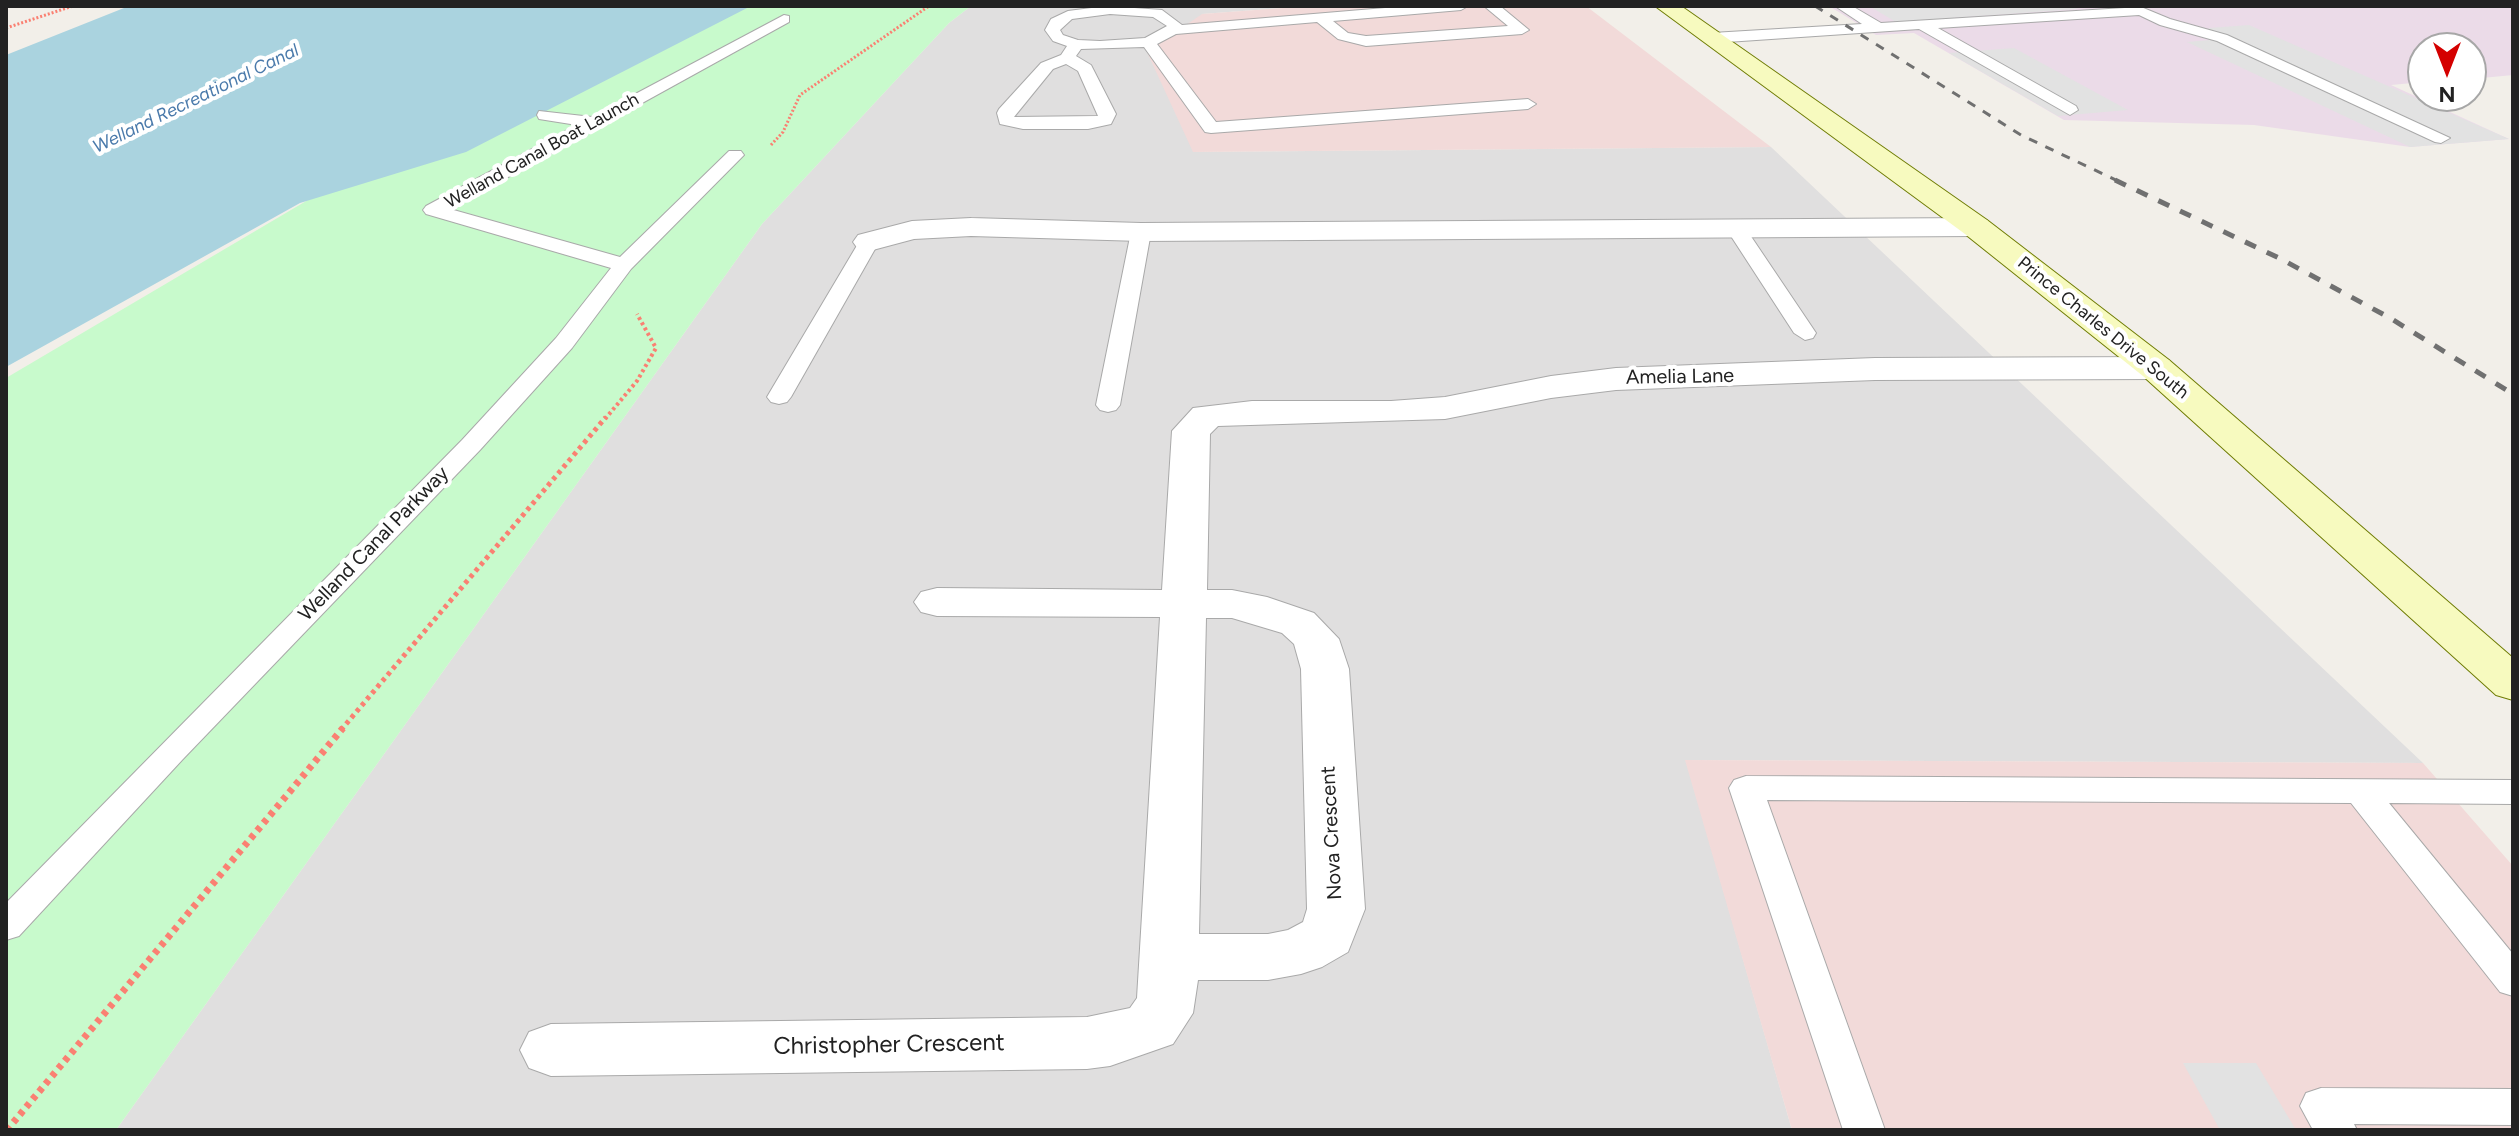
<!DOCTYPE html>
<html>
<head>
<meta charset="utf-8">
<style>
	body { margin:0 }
	#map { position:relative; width:2519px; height:1136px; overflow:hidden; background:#f2efe9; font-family:Figtree,sans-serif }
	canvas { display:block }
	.frame { position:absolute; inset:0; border:8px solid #222; pointer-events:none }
	.north { position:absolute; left:2407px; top:32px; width:80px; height:80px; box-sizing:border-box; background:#fff; border:2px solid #a7a7a7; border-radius:50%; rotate:180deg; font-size:22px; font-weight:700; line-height:32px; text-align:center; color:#222 }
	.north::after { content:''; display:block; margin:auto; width:28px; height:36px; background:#d40000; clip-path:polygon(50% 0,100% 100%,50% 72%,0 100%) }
</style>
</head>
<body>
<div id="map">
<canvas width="2519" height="1136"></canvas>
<div class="frame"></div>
<div class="north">N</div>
</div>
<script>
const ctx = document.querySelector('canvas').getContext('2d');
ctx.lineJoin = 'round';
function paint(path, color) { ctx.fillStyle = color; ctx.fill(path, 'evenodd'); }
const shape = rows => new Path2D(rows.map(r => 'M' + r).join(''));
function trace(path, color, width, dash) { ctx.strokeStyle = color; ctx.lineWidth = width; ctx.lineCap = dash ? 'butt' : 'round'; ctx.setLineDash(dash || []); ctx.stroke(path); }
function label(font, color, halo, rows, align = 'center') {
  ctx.font = font + ' Figtree,sans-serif'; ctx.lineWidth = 8; ctx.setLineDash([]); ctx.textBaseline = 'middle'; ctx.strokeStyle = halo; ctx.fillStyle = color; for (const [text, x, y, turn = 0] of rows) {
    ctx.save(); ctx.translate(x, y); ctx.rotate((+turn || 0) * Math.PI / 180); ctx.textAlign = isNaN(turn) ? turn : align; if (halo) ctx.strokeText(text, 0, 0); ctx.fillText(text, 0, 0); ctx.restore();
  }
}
paint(shape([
	[971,6,1309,6,1202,14,1194,152,1771,147,2423,763,1686,760,1792,1130,116,1130,762,224,949,23]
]), '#e0dfdf');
paint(shape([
	[1309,6,1586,6,1771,147,1193,152,1147,52,1202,14],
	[1685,760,2423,763,2513,866,2513,1130,1792,1130]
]), '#f2dad9');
paint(shape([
	[1829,6,2513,6,2513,75,2471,79,2471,48,2423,48,2423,82,2391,85,2509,139,2410,147,2254,125,2064,120,1914,33,1876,35]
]), '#ebdbe8');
paint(shape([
	[637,6,971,6,949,23,762,224,116,1130,6,1130,6,378]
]), '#c8facc');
paint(shape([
	[1869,6,2071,6,2078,9,1896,22],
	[2249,25,2509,139,2410,147,2187,42,2210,40,2209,28],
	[2014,48,2128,110,2058,116,1949,53],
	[2183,1063,2256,1063,2296,1130,2220,1130]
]), '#e2e2e2');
paint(shape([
	[129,6,751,6,466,152,300,203,6,367,6,55]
]), '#aad3df');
const service = shape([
	[1107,6,1162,10,1182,25,1409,6,1468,6,1461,10,1333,21,1348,33,1366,36,1508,26,1484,6,1500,6,1529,30,1522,34,1366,46,1338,39,1317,22,1176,34,1157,44,1216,122,1528,99,1536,104,1528,109,1211,133,1205,132,1144,47,1081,49,1076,56,1091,65,1116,114,1111,124,1088,129,1023,129,1000,124,997,113,999,109,1041,63,1061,55,1067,46,1053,41,1045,30,1051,19,1068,11,1107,6],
	[1110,14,1153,17,1167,26,1145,38,1100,41,1078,40,1063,35,1060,30,1072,19,1110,14],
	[1066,64,1078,71,1098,116,1014,117,1053,69,1066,64],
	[1835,6,1852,6,1881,23,2141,7,2170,19,2227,35,2450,138,2441,143,2435,142,2217,41,2160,25,2139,15,1938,28,2076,106,2078,110,2070,115,1919,29,1712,43,1704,38,1712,33,1862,24,1835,6],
	[784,15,789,16,789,22,450,209,620,257,729,151,741,151,744,155,631,269,572,348,480,450,183,759,19,936,6,940,6,903,462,440,556,338,611,268,426,214,423,210,426,206,577,125,539,119,537,115,539,111,592,117,784,15],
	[1737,224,1744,226,1816,333,1813,338,1805,340,1794,333,1727,230,1737,224],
	[1141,226,1151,232,1120,405,1116,410,1108,412,1100,410,1096,405,1131,232,1141,226],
	[869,236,879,242,791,397,787,402,779,404,771,402,767,397,859,242,869,236],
	[1746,776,2513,780,2513,804,2389,803,2513,954,2513,996,2500,992,2351,803,1767,800,1885,1130,1843,1130,1729,788,1734,780,1746,776],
	[2321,1088,2513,1089,2513,1125,2354,1124,2357,1130,2313,1130,2300,1106,2306,1093,2321,1088]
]);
const minor = shape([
	[971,218,1141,223,1976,218,1987,220,1991,227,1987,234,1976,236,1141,241,971,236,914,239,869,251,858,249,853,242,858,235,912,221,971,218],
	[2156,357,2169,360,2174,368,2169,376,2156,379,1875,380,1616,390,1551,398,1445,419,1218,426,1210,434,1207,590,1232,590,1267,597,1314,613,1339,639,1349,669,1365,909,1348,952,1322,967,1301,974,1268,980,1198,980,1193,1013,1173,1044,1110,1066,1087,1069,551,1076,529,1068,520,1050,529,1032,551,1024,1087,1017,1130,1008,1137,998,1160,617,937,616,921,612,914,602,921,592,937,588,1162,590,1172,431,1193,408,1252,401,1391,401,1445,397,1551,376,1616,368,1875,358,2156,357],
	[1206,618,1232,618,1282,633,1294,644,1301,669,1307,909,1303,922,1288,930,1268,934,1199,934,1206,618]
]);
const secondary = shape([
	[1655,6,1681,6,1987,220,2169,360,2513,658,2513,700,2496,695,2143,376,1965,234,1655,6]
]);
trace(service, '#a9a9a9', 2);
trace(minor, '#a9a9a9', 2);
trace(secondary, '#707d05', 2);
trace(shape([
	[6,28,73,6],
	[771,145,783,132,800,95,929,6]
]), '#fa8072', 3, [2, 2]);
trace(shape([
	[605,419,637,381,656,348,637,314]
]), '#fa8072', 4, [3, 3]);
trace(shape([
	[341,730,606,417]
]), '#fa8072', 5, [4, 4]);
trace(shape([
	[7,1130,343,728]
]), '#fa8072', 7, [5, 5]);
paint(service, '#fff');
paint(minor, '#fff');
paint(secondary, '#f7fabf');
trace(shape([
	[1815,6,2021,135,2120,182]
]), '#707070', 3, [9, 9]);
trace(shape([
	[2115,180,2281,259,2390,318,2513,394]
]), '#707070', 5, [12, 12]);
label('italic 18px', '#4a7aab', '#fff', [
	["Welland Recreational Canal",196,99,-26]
]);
label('18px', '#222', '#fff', [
	["Welland Canal Boat Launch",542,151,-29],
	["Prince Charles Drive South",2103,328,39]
]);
label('20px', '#222', '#fff', [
	["Amelia Lane",1680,377,-1],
	["Welland Canal Parkway",374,544,-46],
	["Nova Crescent",1332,833,-93]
]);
label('24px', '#222', '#fff', [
	["Christopher Crescent",889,1045,-1]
]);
</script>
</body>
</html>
